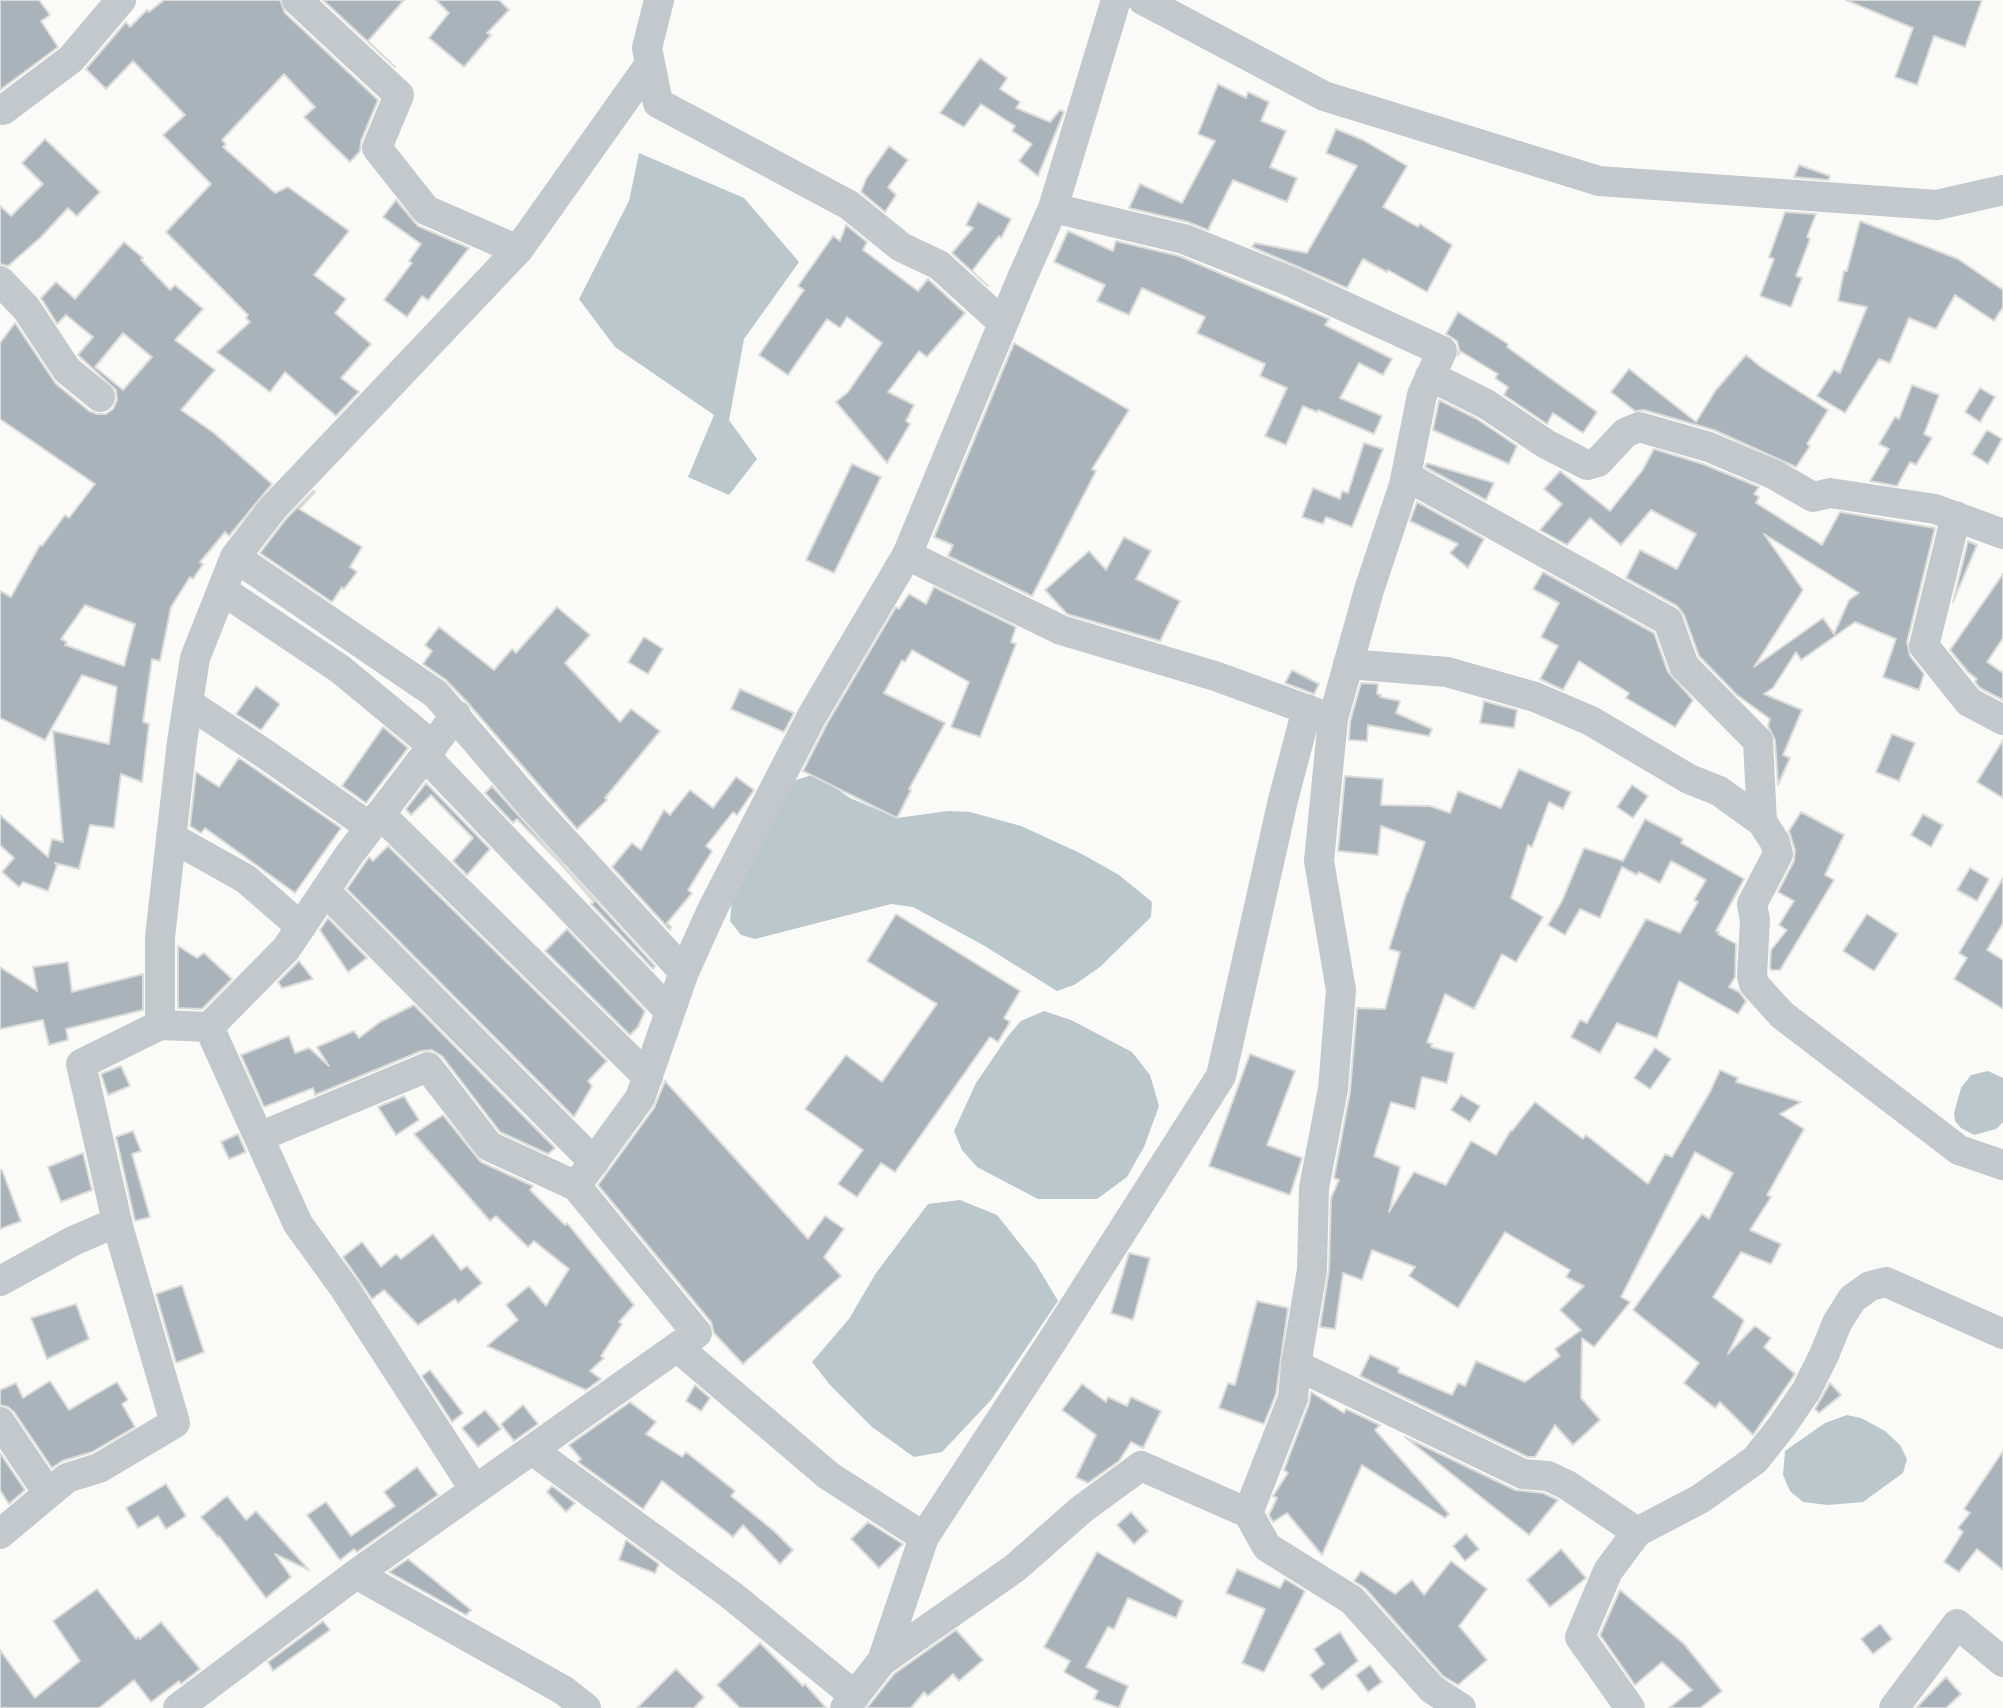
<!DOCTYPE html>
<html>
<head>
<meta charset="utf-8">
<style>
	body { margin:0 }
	canvas { display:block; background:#fafaf8 }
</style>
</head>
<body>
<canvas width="2003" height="1708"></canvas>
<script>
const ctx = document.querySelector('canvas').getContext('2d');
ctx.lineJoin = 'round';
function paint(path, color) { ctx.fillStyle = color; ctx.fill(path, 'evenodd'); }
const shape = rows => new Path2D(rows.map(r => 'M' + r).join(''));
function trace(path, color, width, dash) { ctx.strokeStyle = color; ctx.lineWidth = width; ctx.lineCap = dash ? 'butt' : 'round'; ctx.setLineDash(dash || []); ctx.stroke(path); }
paint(shape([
	[639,153,744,198,799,262,744,339,729,420,757,459,729,495,688,477,714,415,615,347,579,299,629,201],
	[815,774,850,798,897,818,948,811,970,812,1021,826,1082,854,1119,875,1152,902,1151,917,1100,967,1074,985,1057,991,983,945,913,907,891,904,755,939,741,935,730,921,732,900,780,801,796,780],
	[1044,1011,1071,1020,1132,1052,1150,1075,1159,1106,1144,1147,1127,1177,1097,1199,1038,1199,977,1167,962,1150,954,1131,976,1083,1008,1036,1021,1021],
	[1988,1071,2003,1078,2003,1122,1996,1129,1974,1135,1961,1128,1955,1121,1954,1113,1961,1088,1971,1075],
	[960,1200,997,1215,1036,1264,1058,1301,991,1400,942,1452,914,1457,872,1427,830,1385,812,1362,849,1319,876,1273,928,1204],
	[1847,1415,1861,1418,1885,1431,1900,1445,1907,1459,1903,1473,1863,1502,1828,1505,1803,1502,1790,1491,1783,1475,1785,1451,1825,1423]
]), '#bbc7cb');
const building = shape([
	[0,0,39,0,50,15,41,21,58,47,0,90,0,0],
	[164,0,280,0,285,13,378,100,361,141,360,151,350,162,304,117,315,107,284,74,222,140,226,144,223,147,275,193,288,187,349,231,314,275,346,299,335,313,371,344,341,378,359,392,336,416,285,372,270,392,217,352,250,322,246,318,248,315,166,232,211,184,163,135,185,115,133,61,106,89,86,69,126,22,130,27,147,10,149,12,164,0],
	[323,0,404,0,368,41,395,67,323,0],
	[436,0,499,0,509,10,487,33,491,35,464,67,429,38,449,13,436,0],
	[1846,0,1982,0,1965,47,1934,36,1917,85,1895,77,1913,28,1846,0],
	[980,58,1007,78,1000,89,1020,102,1016,108,1050,122,1060,110,1064,112,1038,176,1019,161,1032,144,1012,131,1015,126,981,104,964,127,940,113,980,58],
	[1218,84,1246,98,1248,92,1269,102,1261,121,1286,131,1270,167,1297,178,1287,202,1233,180,1208,230,1188,222,1129,208,1140,184,1182,203,1215,141,1198,134,1218,84],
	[1336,129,1363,140,1407,166,1383,207,1418,227,1420,224,1452,245,1427,292,1388,270,1387,272,1363,259,1347,288,1252,247,1255,243,1307,253,1357,166,1326,153,1336,129],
	[45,139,100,192,77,216,68,208,40,238,8,266,0,264,0,206,11,216,43,184,22,163,45,139],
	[889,146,908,160,888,187,896,195,885,212,861,192,866,179,889,146],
	[1799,165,1830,176,1828,180,1794,177,1799,165],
	[396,200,418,226,469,248,428,300,422,296,407,317,384,300,412,263,409,261,421,244,383,217,396,200],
	[978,202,1011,219,1001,238,999,236,972,271,988,286,952,253,973,228,966,225,978,202],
	[1785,212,1816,214,1807,237,1810,239,1796,276,1802,278,1791,307,1760,296,1774,259,1769,257,1785,212],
	[1860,221,1958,259,2003,290,2003,307,1994,321,1955,295,1936,329,1909,318,1890,363,1879,359,1845,413,1817,396,1834,370,1840,373,1867,307,1838,301,1844,271,1847,271,1860,221],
	[846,225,867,242,863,250,918,291,928,279,965,313,927,357,919,351,888,392,914,405,906,421,910,424,887,463,836,402,848,392,882,343,847,317,840,328,827,319,788,375,759,355,804,290,798,286,833,236,840,241,846,225],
	[1068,231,1113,251,1116,241,1179,256,1329,319,1325,325,1392,359,1383,375,1359,363,1340,398,1382,416,1374,434,1318,410,1317,412,1303,406,1286,445,1265,436,1287,388,1260,376,1265,364,1197,333,1205,317,1142,288,1129,315,1097,301,1105,285,1054,262,1068,231],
	[124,242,143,258,141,260,170,290,175,285,203,309,175,340,215,370,181,410,214,433,272,484,229,536,225,532,200,562,203,564,193,579,190,577,171,607,160,661,152,659,143,722,149,724,142,782,121,774,114,828,90,825,79,869,55,863,57,865,48,891,23,882,19,887,2,872,14,858,0,845,0,815,48,857,52,839,63,842,53,731,109,744,117,687,82,675,45,740,0,718,0,591,11,597,40,545,42,546,65,515,69,518,95,484,0,419,0,343,15,323,56,384,89,411,97,414,106,414,113,409,117,400,116,390,78,355,93,337,66,315,57,324,41,298,56,282,75,299,124,242],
	[123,333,152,357,123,390,95,367,123,333],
	[85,605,135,624,124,666,65,645,67,642,61,639,85,605],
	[1458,312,1508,344,1507,347,1597,412,1583,433,1553,413,1547,424,1504,395,1508,387,1495,378,1498,374,1460,351,1458,356,1459,349,1457,341,1446,334,1458,312],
	[1014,343,1129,410,1092,469,1096,471,1032,596,948,556,953,545,934,537,1014,343],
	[1746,355,1761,367,1828,410,1807,444,1810,446,1796,467,1714,430,1644,410,1635,411,1611,392,1629,369,1696,422,1716,390,1746,355],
	[1912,385,1939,395,1924,434,1932,438,1916,465,1910,462,1897,486,1870,481,1889,449,1879,444,1895,417,1899,419,1912,385],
	[1980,388,1995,397,1980,422,1965,412,1980,388],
	[1439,400,1477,419,1517,446,1509,464,1433,430,1439,400],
	[1987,430,2002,439,1988,464,1972,454,1987,430],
	[1364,443,1383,449,1352,527,1326,517,1323,524,1302,517,1313,488,1340,499,1342,491,1348,493,1364,443],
	[1654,449,1703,464,1759,487,1754,494,1759,497,1756,503,1822,545,1840,512,1935,528,1907,642,1910,656,1924,674,1919,690,1883,677,1896,639,1855,622,1801,660,1796,652,1773,688,1764,694,1802,710,1783,755,1790,758,1778,785,1775,740,1768,726,1770,719,1737,695,1699,656,1684,615,1677,606,1626,578,1640,550,1677,569,1696,534,1651,510,1621,545,1590,518,1567,545,1540,530,1562,504,1544,489,1560,471,1610,511,1642,471,1654,449],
	[1764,534,1859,593,1849,600,1834,634,1823,618,1754,667,1803,590,1764,534],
	[1427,463,1494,483,1486,500,1425,467,1427,463],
	[852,464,881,477,834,573,806,560,852,464],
	[313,491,315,492,299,509,362,547,350,567,357,572,344,589,342,587,332,602,260,553,286,519,313,491],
	[1417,502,1484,539,1468,568,1450,553,1458,544,1410,521,1417,502],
	[1124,537,1151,551,1136,579,1180,601,1160,641,1067,614,1045,590,1089,551,1106,570,1124,537],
	[1968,541,1977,545,1953,602,1968,541],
	[1543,572,1654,633,1668,672,1693,700,1675,727,1626,698,1629,693,1579,661,1563,690,1540,679,1558,646,1541,637,1559,603,1533,589,1543,572],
	[2003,574,2003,638,1987,662,2003,673,2003,700,1980,688,1975,682,1977,679,1968,672,1950,650,2003,574],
	[934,587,1016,627,1011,642,1016,644,980,737,951,727,969,682,912,650,905,662,902,660,884,693,945,723,909,789,911,790,897,818,803,771,828,722,896,607,899,609,909,594,926,604,934,587],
	[557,607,590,635,565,663,620,722,631,709,660,731,605,798,607,800,577,829,467,702,446,680,423,664,432,651,425,645,439,627,494,670,512,649,516,653,557,607],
	[644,637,663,649,648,674,628,662,644,637],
	[1292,670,1319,684,1314,694,1285,683,1292,670],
	[1361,683,1378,684,1377,694,1381,695,1380,697,1400,701,1396,713,1432,729,1429,736,1368,725,1367,741,1349,740,1350,722,1361,683],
	[256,686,280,704,261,730,236,714,256,686],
	[740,689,794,713,784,732,731,709,740,689],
	[1484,701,1517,710,1514,728,1480,723,1484,701],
	[383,727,408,748,366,803,342,786,383,727],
	[1892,734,1915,743,1899,781,1876,772,1892,734],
	[2003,740,2003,798,1977,782,2003,740],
	[239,758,341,828,295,893,205,828,201,833,190,826,196,772,219,787,239,758],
	[1519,769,1571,792,1563,809,1549,802,1532,847,1528,845,1511,898,1543,917,1516,962,1502,954,1474,1009,1445,994,1427,1042,1432,1044,1431,1047,1454,1053,1447,1083,1422,1077,1415,1109,1391,1102,1374,1156,1400,1167,1389,1212,1414,1172,1446,1185,1471,1141,1496,1155,1511,1130,1512,1131,1535,1102,1583,1139,1586,1135,1648,1184,1665,1154,1672,1157,1710,1092,1720,1070,1738,1078,1736,1082,1801,1102,1780,1114,1804,1129,1767,1195,1771,1197,1750,1230,1781,1244,1771,1264,1741,1252,1713,1297,1744,1320,1728,1354,1755,1326,1771,1338,1764,1347,1795,1374,1753,1435,1720,1402,1715,1408,1684,1383,1699,1363,1633,1310,1702,1214,1709,1219,1733,1173,1695,1152,1621,1297,1630,1302,1594,1347,1582,1338,1581,1398,1600,1420,1573,1445,1555,1425,1535,1457,1528,1457,1360,1376,1370,1355,1399,1368,1398,1372,1452,1395,1458,1383,1465,1386,1476,1361,1525,1382,1560,1356,1555,1349,1581,1330,1560,1310,1584,1286,1566,1277,1570,1270,1505,1232,1458,1308,1409,1276,1415,1267,1372,1250,1362,1280,1343,1273,1335,1329,1320,1327,1329,1270,1331,1198,1339,1180,1334,1178,1350,1092,1357,1008,1385,1009,1400,952,1389,949,1407,892,1408,892,1425,842,1381,826,1378,855,1338,851,1345,776,1383,779,1381,805,1430,806,1450,813,1458,791,1501,808,1519,769],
	[736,777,754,790,737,815,733,812,706,846,712,851,688,890,692,893,667,923,671,927,670,930,612,867,632,843,641,850,664,810,670,815,690,790,713,808,736,777],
	[426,783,490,849,467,875,453,861,473,838,431,795,411,815,406,809,426,783],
	[1632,785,1648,796,1633,818,1617,807,1632,785],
	[492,786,655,966,653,969,591,904,594,902,561,864,517,819,513,823,485,793,492,786],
	[1801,812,1844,835,1825,875,1834,880,1780,970,1772,970,1770,968,1771,950,1787,930,1779,925,1794,901,1778,892,1794,861,1795,850,1789,831,1801,812],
	[1923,814,1943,825,1931,847,1911,835,1923,814],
	[1645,819,1683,839,1681,843,1744,879,1716,931,1719,932,1718,934,1736,944,1735,977,1729,987,1739,992,1746,1001,1738,1014,1679,981,1657,1038,1617,1023,1600,1053,1571,1037,1580,1020,1587,1023,1646,919,1680,933,1698,902,1694,900,1706,880,1671,861,1660,883,1639,872,1637,875,1622,867,1600,918,1580,909,1565,935,1548,925,1562,901,1584,848,1623,861,1645,819],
	[388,846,607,1061,588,1081,592,1086,574,1117,347,889,369,857,373,861,388,846],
	[1970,868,1989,879,1977,901,1957,890,1970,868],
	[2003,878,2003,923,1987,950,2003,960,2003,1009,1954,979,1967,958,1959,953,2003,878],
	[896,914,1020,991,1004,1018,1010,1022,998,1042,990,1037,895,1172,881,1163,857,1197,838,1184,863,1150,805,1109,846,1055,882,1082,937,1004,867,961,896,914],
	[1867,914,1898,934,1874,971,1843,951,1867,914],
	[328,918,367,958,348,972,320,930,328,918],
	[567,929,645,1011,638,1027,630,1035,545,951,567,929],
	[178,946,197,958,204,953,232,979,202,1009,178,1008,178,946],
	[299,961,313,979,282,988,278,982,299,961],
	[68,962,72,992,143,974,143,1010,66,1029,68,1040,49,1045,43,1020,0,1029,0,967,37,991,33,967,68,962],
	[414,1005,555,1148,548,1154,500,1132,442,1056,432,1050,421,1051,315,1095,313,1088,264,1107,241,1055,289,1036,295,1053,309,1048,329,1066,317,1047,354,1031,359,1038,380,1022,414,1005],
	[1655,1048,1671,1059,1650,1089,1634,1078,1655,1048],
	[1250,1054,1295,1071,1267,1145,1302,1158,1290,1195,1209,1166,1250,1054],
	[121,1066,130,1086,108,1095,101,1074,121,1066],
	[665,1081,808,1239,825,1216,844,1229,824,1257,841,1276,743,1364,714,1333,711,1322,598,1185,654,1108,665,1081],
	[1461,1095,1480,1106,1470,1122,1451,1110,1461,1095],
	[404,1096,419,1120,396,1135,378,1107,404,1096],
	[443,1115,481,1162,533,1186,530,1190,565,1225,567,1223,634,1305,619,1322,622,1324,601,1356,604,1358,590,1371,601,1379,586,1390,487,1346,518,1320,506,1305,529,1286,546,1306,569,1269,534,1241,528,1247,496,1216,490,1221,414,1134,443,1115],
	[133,1131,141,1151,132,1154,150,1217,135,1221,116,1137,133,1131],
	[238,1134,246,1152,229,1159,221,1142,238,1134],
	[83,1153,92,1190,61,1202,48,1167,83,1153],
	[0,1170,2,1170,21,1221,0,1229,0,1170],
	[433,1234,461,1270,467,1266,482,1283,458,1303,455,1299,418,1325,384,1290,372,1299,343,1257,362,1242,381,1267,396,1254,401,1259,433,1234],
	[1129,1253,1150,1258,1133,1320,1111,1313,1129,1253],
	[182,1285,204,1352,176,1363,156,1294,182,1285],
	[1257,1301,1288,1308,1276,1394,1264,1424,1219,1408,1228,1383,1235,1385,1257,1301],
	[76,1304,89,1339,47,1359,31,1318,76,1304],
	[430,1370,463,1413,452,1422,422,1376,430,1370],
	[50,1381,69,1410,117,1382,128,1400,122,1404,135,1427,92,1452,62,1461,52,1468,14,1412,8,1407,0,1405,0,1390,16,1383,23,1398,50,1381],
	[1830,1383,1841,1395,1819,1413,1815,1409,1830,1383],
	[1082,1384,1106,1402,1108,1397,1127,1406,1131,1397,1161,1411,1143,1448,1131,1442,1119,1461,1088,1483,1076,1477,1096,1435,1062,1410,1082,1384],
	[695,1385,710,1398,701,1411,686,1401,695,1385],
	[1311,1392,1344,1413,1346,1409,1380,1425,1375,1430,1449,1514,1445,1518,1362,1465,1322,1555,1287,1513,1273,1522,1269,1515,1277,1498,1273,1496,1288,1473,1284,1470,1309,1404,1311,1392],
	[630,1402,656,1422,646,1434,682,1457,686,1452,735,1491,731,1496,774,1531,793,1550,780,1564,743,1525,733,1537,662,1481,643,1509,578,1462,581,1459,569,1445,630,1402],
	[523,1405,538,1424,514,1441,501,1424,523,1405],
	[485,1410,501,1429,478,1447,462,1428,485,1410],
	[1405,1437,1515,1490,1543,1493,1558,1500,1529,1535,1405,1437],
	[2003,1451,2003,1570,1977,1549,1959,1572,1944,1562,1963,1532,1958,1528,1970,1513,1964,1509,2003,1451],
	[0,1453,25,1490,9,1504,0,1490,0,1453],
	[417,1467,438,1495,357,1552,354,1549,340,1560,307,1515,326,1502,351,1536,395,1506,384,1492,417,1467],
	[166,1484,186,1516,166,1529,158,1516,138,1528,126,1508,166,1484],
	[552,1486,575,1503,566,1512,547,1492,552,1486],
	[227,1496,246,1520,256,1511,309,1570,275,1554,291,1577,266,1598,219,1536,218,1537,201,1517,227,1496],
	[1131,1512,1148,1531,1134,1544,1117,1525,1131,1512],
	[868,1522,903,1544,879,1568,851,1539,868,1522],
	[1466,1534,1479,1549,1465,1561,1453,1546,1466,1534],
	[626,1540,659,1564,655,1573,619,1560,626,1540],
	[1561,1549,1586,1578,1550,1607,1527,1580,1561,1549],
	[1097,1552,1183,1601,1176,1618,1128,1598,1114,1629,1108,1627,1086,1667,1128,1686,1119,1708,1094,1699,1098,1691,1064,1672,1070,1661,1044,1647,1097,1552],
	[408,1559,471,1610,466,1615,389,1572,408,1559],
	[1451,1561,1487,1589,1459,1626,1487,1660,1458,1685,1443,1676,1365,1588,1354,1581,1361,1571,1395,1594,1412,1580,1424,1595,1451,1561],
	[1237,1569,1280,1588,1285,1579,1305,1591,1264,1672,1242,1663,1265,1609,1226,1593,1237,1569],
	[97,1589,136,1639,138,1637,140,1639,161,1622,200,1669,181,1684,179,1681,151,1702,134,1680,99,1708,0,1708,0,1650,35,1698,80,1661,53,1621,97,1589],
	[1620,1590,1684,1644,1722,1691,1700,1708,1669,1708,1692,1690,1662,1662,1635,1685,1600,1635,1620,1590],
	[323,1621,330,1630,273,1671,268,1662,323,1621],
	[1880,1624,1892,1639,1873,1654,1861,1639,1880,1624],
	[956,1630,983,1660,959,1681,953,1674,928,1696,924,1692,911,1708,867,1708,894,1674,956,1630],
	[1340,1632,1358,1661,1322,1690,1310,1675,1324,1664,1314,1649,1340,1632],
	[760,1643,803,1686,805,1684,826,1708,740,1708,717,1685,760,1643],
	[1370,1665,1382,1682,1368,1692,1356,1675,1370,1665],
	[676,1669,704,1697,694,1708,637,1708,676,1669],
	[1946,1677,1961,1694,1946,1708,1916,1708,1946,1677]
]);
paint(building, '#aab3b9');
trace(building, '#dcdcda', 2);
trace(shape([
	[297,0,399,95,377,148,426,210,518,250],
	[659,0,647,48,658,103,849,205,901,247,939,265,1003,323],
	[1143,0,1324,96,1599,181,1937,205,2003,190],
	[650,64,518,250,273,508,235,557,436,694,531,805,684,972],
	[0,109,3,110,71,59,121,0],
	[1053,208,1184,239,1289,281,1442,351,1422,395,1404,485,1369,590,1333,719],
	[0,281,26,308,67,370,100,397],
	[1430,376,1486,404,1546,444,1587,465,1598,462,1625,433,1639,427,1709,447,1775,475,1813,497,1830,493,1935,509,2003,534],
	[1406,476,1668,621,1684,666,1758,741,1762,822],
	[1956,516,1924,646,1969,702,2003,720],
	[907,555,1061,630,1215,676,1333,719,1319,861,1341,990,1333,1089,1314,1188,1312,1270,1296,1365,1293,1398,1248,1513,1267,1547,1352,1600,1432,1689,1461,1708],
	[222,590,340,669,433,746],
	[1348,664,1447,672,1535,697,1591,721,1689,779,1719,791,1762,822,1775,842,1778,854,1752,904,1755,920,1752,976,1754,984,1782,1015,1959,1150,2003,1165],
	[188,703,268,756,370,827],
	[425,756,670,1012],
	[380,814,648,1077],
	[171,837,246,879,301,927],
	[325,891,594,1162],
	[160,1025,209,1027,298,1224,345,1289,475,1490],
	[209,1027,286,949,349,855,456,715],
	[259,1137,428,1067,489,1146,576,1186],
	[0,1281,73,1241,117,1222],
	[677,1347,829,1476,924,1537],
	[1296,1365,1523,1474,1548,1476,1567,1485,1637,1532],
	[0,1422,48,1493],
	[532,1450,731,1595,855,1696],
	[0,1534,67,1478,99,1468,175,1423,119,1230,81,1064,160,1025,160,937,182,742,195,658,235,557],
	[356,1574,697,1333,576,1186,640,1098,684,972,713,908,813,714,907,555,1022,278,1053,208,1116,0],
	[882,1661,924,1537,1051,1343,1221,1076,1283,800,1307,709],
	[178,1708,356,1574,563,1690,586,1708],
	[845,1708,882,1661,1015,1568,1082,1509,1141,1466,1248,1513],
	[1630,1708,1580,1637,1608,1571,1637,1532,1700,1499,1755,1460,1782,1426,1806,1391,1824,1355,1837,1323,1852,1299,1870,1286,1886,1282,2003,1334],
	[1894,1708,1957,1624,2003,1662]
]), '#c3c8cc', 30);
</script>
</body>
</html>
